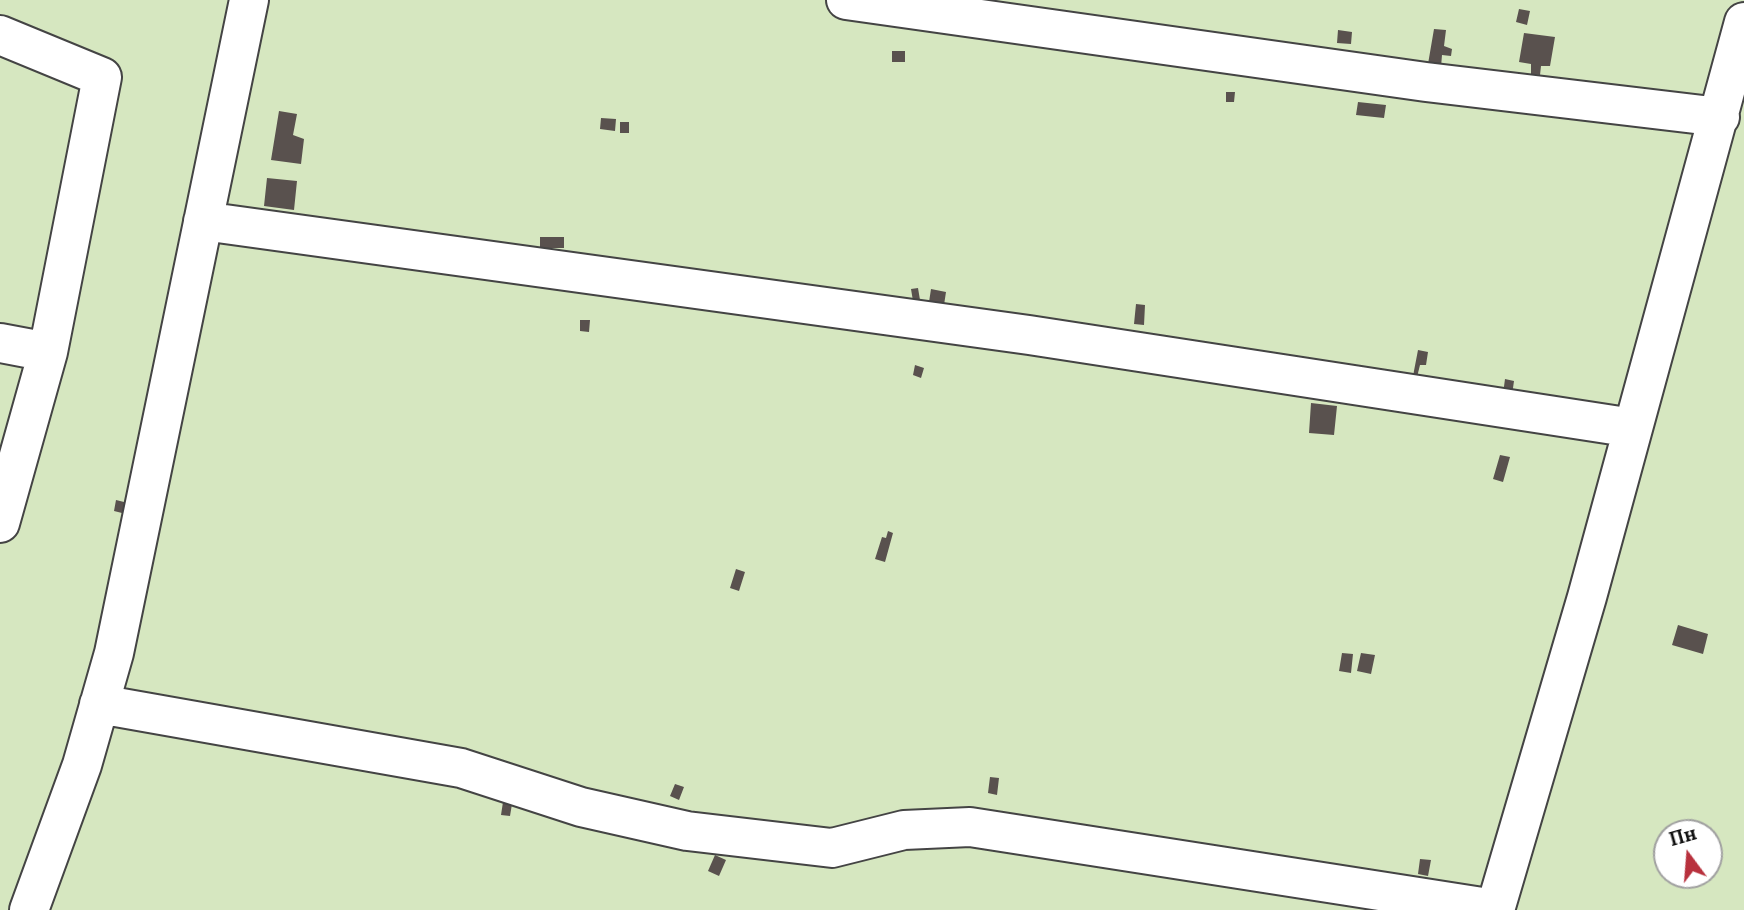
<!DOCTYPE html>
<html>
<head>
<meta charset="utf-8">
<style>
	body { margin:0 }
	#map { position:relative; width:1744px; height:910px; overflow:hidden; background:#fefcf5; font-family:Lora,serif }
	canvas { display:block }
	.north { position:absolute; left:1653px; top:819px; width:70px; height:70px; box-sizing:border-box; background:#fff; border:2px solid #a0a0a0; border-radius:50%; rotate:344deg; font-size:19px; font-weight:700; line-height:28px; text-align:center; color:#111 }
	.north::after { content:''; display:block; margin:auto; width:24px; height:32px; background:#b8313d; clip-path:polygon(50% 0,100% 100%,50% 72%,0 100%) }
</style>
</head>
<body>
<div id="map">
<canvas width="1744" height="910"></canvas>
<div class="north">Пн</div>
</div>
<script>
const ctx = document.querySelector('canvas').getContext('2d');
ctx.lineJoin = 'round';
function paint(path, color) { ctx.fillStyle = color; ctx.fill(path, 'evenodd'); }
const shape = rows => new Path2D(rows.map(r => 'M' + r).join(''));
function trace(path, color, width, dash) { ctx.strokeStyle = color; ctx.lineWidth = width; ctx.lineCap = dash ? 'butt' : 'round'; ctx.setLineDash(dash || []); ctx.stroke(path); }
paint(shape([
	[0,0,1744,0,1744,910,0,910],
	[1667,833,1709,833,1709,875,1667,875]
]), '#d6e7c0');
paint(shape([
	[1519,9,1530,11,1527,25,1516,22],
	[1434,29,1446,30,1444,46,1452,49,1451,56,1442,55,1441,67,1428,64],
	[1338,30,1352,32,1351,44,1337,43],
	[1524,33,1555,37,1550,66,1541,66,1540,75,1531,74,1531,64,1519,62],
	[892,51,905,51,905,62,892,62],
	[1226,92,1235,92,1234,102,1226,102],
	[1358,102,1386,105,1384,118,1356,115],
	[279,111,297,114,293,135,304,139,301,164,271,160],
	[601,118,616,119,615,131,600,129],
	[620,122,629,122,629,133,620,133],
	[267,178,297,181,294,210,264,206],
	[540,237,564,237,564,248,540,248],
	[918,288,920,300,913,301,911,289],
	[931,289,946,292,944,305,929,302],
	[1136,304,1145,305,1144,325,1134,324],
	[580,320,590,320,589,332,580,331],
	[1418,350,1428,352,1426,365,1420,365,1417,377,1413,376],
	[915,365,924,368,921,378,913,375],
	[1505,379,1514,381,1512,395,1503,394],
	[1311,403,1337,406,1334,435,1309,433],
	[1500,455,1510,457,1503,482,1493,479],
	[116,500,128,503,126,514,114,511],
	[888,531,893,533,885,562,875,559,882,537,886,538],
	[736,569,745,572,739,591,730,588],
	[1678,625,1708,634,1703,654,1672,645],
	[1342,653,1353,654,1351,673,1339,671],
	[1361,653,1375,655,1371,674,1357,671],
	[990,777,999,778,997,795,988,793],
	[675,784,684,787,679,800,670,796],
	[503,802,512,804,510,816,501,815],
	[715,855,726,860,719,876,708,871],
	[1420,859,1431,860,1428,876,1418,874]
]), '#59514e');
const minor = shape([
	[846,0,1426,82,1720,117],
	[0,35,102,77,48,352,0,523],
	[203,221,1029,335,1633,428],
	[0,343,48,352],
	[99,704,461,768,581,807,687,831,832,848,904,830,970,827,1495,909],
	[29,910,82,765,114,653,249,0],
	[1495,910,1587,597,1744,22]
]);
trace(minor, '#444', 42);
trace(minor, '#fff', 38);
</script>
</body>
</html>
